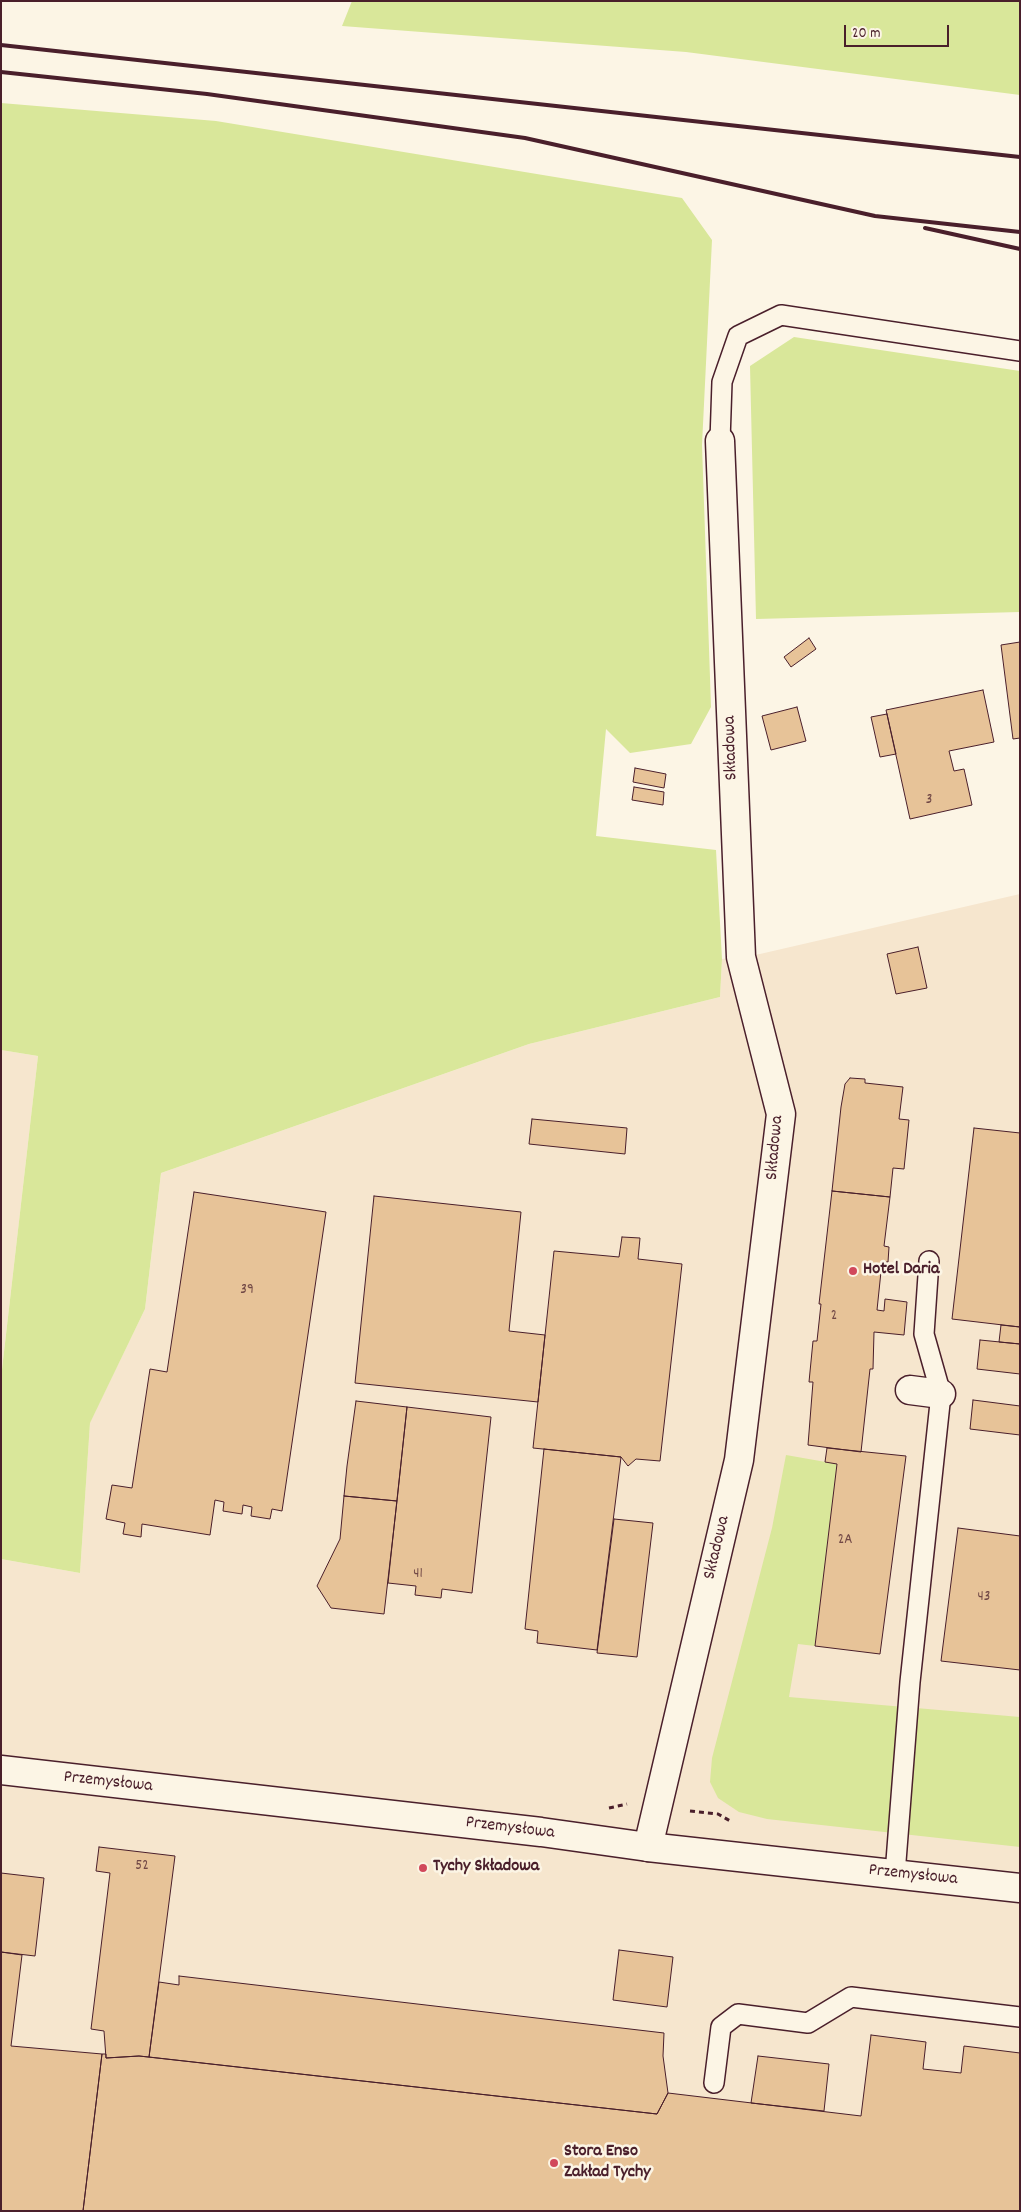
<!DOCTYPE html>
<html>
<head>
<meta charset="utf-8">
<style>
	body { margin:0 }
	#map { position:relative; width:1021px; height:2212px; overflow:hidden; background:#fcf5e5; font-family:Dekko,sans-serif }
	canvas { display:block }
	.frame { position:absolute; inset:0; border:2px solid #4a1f2b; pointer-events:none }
	.scale { position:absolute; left:844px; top:25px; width:105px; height:22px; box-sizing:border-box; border:2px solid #4a1f2b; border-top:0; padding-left:6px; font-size:15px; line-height:18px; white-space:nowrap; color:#4a1f2b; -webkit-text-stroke:4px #fcf5e5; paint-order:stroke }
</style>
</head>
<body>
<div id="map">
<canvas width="1021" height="2212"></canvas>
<div class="frame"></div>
<div class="scale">20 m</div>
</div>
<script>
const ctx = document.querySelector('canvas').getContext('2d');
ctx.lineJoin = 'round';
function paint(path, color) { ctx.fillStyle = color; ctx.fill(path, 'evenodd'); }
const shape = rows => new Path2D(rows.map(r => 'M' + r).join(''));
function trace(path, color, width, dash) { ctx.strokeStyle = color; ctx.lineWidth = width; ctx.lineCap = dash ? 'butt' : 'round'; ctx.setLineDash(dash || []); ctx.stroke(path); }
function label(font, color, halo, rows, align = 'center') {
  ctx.font = font + ' Dekko,sans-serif'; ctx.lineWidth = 5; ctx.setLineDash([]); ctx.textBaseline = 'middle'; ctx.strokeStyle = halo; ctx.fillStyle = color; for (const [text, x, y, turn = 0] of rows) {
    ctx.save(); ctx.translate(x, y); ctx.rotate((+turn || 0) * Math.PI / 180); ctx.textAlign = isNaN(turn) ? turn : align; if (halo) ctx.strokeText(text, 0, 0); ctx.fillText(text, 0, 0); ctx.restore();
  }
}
paint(shape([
	[1020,894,1020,2211,1,2211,1,1559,80,1573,90,1422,145,1309,161,1173,529,1044,720,997,722,959,760,954],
	[1,1050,38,1056,1,1378]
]), '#f6e6ce');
paint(shape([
	[352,1,1020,1,1020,95,686,52,342,26],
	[1,103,216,121,682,198,712,240,702,445,711,707,691,744,630,753,606,729,596,836,716,850,722,959,720,997,529,1044,161,1173,145,1309,90,1423,80,1573,1,1559,1,1378,38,1056,1,1050],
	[794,337,1020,371,1020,612,756,619,750,366],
	[786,1455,837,1464,815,1646,798,1644,789,1697,1020,1717,1020,1847,767,1819,739,1812,718,1798,710,1782,712,1758,772,1528]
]), '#d9e79a');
const building = shape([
	[809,638,816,649,791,667,784,657,809,638],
	[1020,642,1020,738,1013,739,1001,645,1020,642],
	[983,690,994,742,949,751,954,771,964,769,972,805,910,819,886,710,983,690],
	[797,707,806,741,771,750,762,716,797,707],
	[887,714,896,754,880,757,871,717,887,714],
	[635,768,666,774,664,788,633,782,635,768],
	[634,787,664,792,663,805,632,800,634,787],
	[918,947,927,988,896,994,887,954,918,947],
	[850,1078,865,1079,865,1083,903,1087,899,1119,909,1120,904,1169,893,1168,890,1197,832,1191,841,1107,845,1084,850,1078],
	[532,1119,627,1128,625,1154,529,1144,532,1119],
	[974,1128,1020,1133,1020,1327,952,1319,974,1128],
	[832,1191,890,1197,884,1246,889,1247,888,1262,882,1262,877,1310,884,1311,885,1299,907,1302,904,1335,874,1332,873,1369,870,1369,861,1452,808,1445,813,1382,809,1382,813,1341,817,1341,821,1304,819,1304,832,1191],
	[194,1192,326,1212,282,1511,272,1509,270,1519,251,1516,252,1507,243,1505,242,1514,223,1511,224,1502,215,1500,210,1535,142,1524,141,1537,123,1534,125,1523,106,1519,112,1485,132,1488,150,1369,167,1372,194,1192],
	[374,1196,521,1212,509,1331,545,1335,538,1402,355,1383,374,1196],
	[622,1237,640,1238,638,1259,682,1264,660,1461,636,1459,628,1466,621,1457,533,1448,554,1251,619,1257,622,1237],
	[1001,1325,1020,1327,1020,1344,999,1342,1001,1325],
	[980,1340,1020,1344,1020,1374,977,1369,980,1340],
	[973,1400,1020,1406,1020,1435,970,1429,973,1400],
	[356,1401,407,1407,397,1501,344,1496,347,1466,356,1401],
	[407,1407,491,1417,472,1593,442,1589,441,1598,415,1595,416,1586,388,1583,407,1407],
	[827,1448,906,1456,880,1654,815,1646,837,1464,825,1462,827,1448],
	[544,1449,621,1457,597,1650,537,1643,538,1631,525,1629,544,1449],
	[344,1496,397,1501,384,1614,331,1608,317,1586,340,1539,344,1496],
	[614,1519,653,1523,637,1657,597,1653,614,1519],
	[958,1528,1020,1536,1020,1670,941,1661,958,1528],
	[99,1847,175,1856,149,2057,139,2056,106,2058,104,2031,91,2029,110,1873,96,1871,99,1847],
	[1,1873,44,1878,35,1956,1,1952,1,1873],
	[619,1950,673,1957,667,2007,613,2000,619,1950],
	[1,1952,22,1955,11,2046,102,2054,83,2211,1,2211,1,1952],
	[179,1976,664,2033,663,2056,668,2093,657,2114,149,2057,159,1982,179,1985,179,1976],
	[871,2035,926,2042,923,2069,961,2073,964,2046,1020,2053,1020,2211,83,2211,102,2054,106,2054,106,2058,139,2056,657,2114,668,2093,861,2116,871,2035],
	[758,2056,829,2064,824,2111,751,2103,758,2056]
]);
paint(building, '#e7c398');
trace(building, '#4a1f2b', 1);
const lane = shape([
	[720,441,722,382,738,336,781,315,1020,351],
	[895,1874,910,1682,941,1394,924,1334,929,1261],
	[714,2083,721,2027,738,2014,808,2023,851,1997,1020,2017]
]);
const street = shape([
	[910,1390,941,1394],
	[648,1847,739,1460,781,1114,741,957,720,441]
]);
const secondary = shape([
	[1,1770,541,1832,648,1847,1020,1888]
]);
trace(lane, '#4a1f2b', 22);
trace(street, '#4a1f2b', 31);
trace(secondary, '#4a1f2b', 31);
trace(shape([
	[609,1808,627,1804],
	[690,1811,718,1814,732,1822]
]), '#4a1f2b', 3, [5, 4]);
trace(lane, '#fcf5e5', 19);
trace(street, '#fcf5e5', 28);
trace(secondary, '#fcf5e5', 28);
trace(shape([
	[1,45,1020,157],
	[1,72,207,94,525,138,875,216,1020,232],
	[925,228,1020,249]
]), '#4a1f2b', 4);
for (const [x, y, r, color] of [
	[853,1271,5,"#d1495b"],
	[423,1868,5,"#d1495b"],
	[554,2163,5,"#d1495b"]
]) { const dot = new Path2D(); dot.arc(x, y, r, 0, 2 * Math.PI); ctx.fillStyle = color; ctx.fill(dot); trace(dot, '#fcf5e5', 2); }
label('15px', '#714846', null, [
	["3",929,801],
	["39",247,1291],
	["2",834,1317],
	["2A",845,1541],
	["41",418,1575],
	["43",984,1598],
	["52",142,1867]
]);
label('18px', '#4a1f2b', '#fcf5e5', [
	["Składowa",732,748,-92],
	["Składowa",776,1148,-85],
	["Składowa",718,1548,-77],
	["Przemysłowa",108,1783,6],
	["Przemysłowa",510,1829,7],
	["Przemysłowa",913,1876,6]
]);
label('bold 18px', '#4a1f2b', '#fcf5e5', [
	["Hotel Daria",863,1271],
	["Tychy Składowa",433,1868],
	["Stora Enso",564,2153],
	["Zakład Tychy",564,2174]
], 'left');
</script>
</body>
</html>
